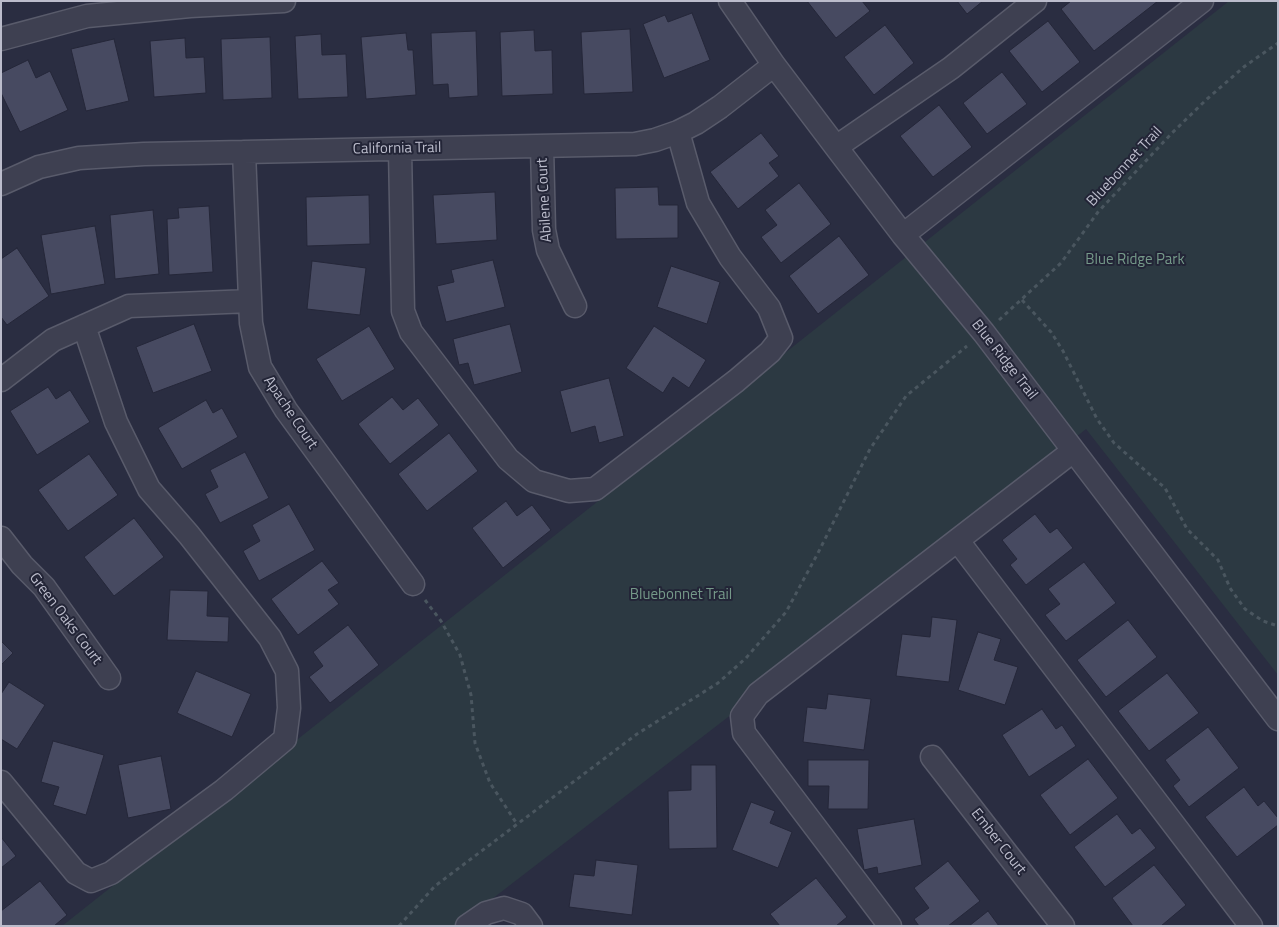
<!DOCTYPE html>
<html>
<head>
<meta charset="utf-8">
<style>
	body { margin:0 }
	#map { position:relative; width:1279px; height:927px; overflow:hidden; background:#2a2d41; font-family:"Titillium Web",sans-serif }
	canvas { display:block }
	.frame { position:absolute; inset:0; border:2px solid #bbbccb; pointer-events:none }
</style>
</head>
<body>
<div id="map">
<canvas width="1279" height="927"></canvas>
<div class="frame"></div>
</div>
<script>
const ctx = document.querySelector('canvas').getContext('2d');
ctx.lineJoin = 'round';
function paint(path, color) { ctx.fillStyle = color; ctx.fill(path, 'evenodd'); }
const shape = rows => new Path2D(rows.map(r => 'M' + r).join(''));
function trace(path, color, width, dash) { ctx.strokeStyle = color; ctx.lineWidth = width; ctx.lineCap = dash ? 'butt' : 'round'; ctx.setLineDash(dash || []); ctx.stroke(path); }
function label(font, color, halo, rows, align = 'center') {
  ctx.font = font + ' "Titillium Web",sans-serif'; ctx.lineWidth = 4; ctx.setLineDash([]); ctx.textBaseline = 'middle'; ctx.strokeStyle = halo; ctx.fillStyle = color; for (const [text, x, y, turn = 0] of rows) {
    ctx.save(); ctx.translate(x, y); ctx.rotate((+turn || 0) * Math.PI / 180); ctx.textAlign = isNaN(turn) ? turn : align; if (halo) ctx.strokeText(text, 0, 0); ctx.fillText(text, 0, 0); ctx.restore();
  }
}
paint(shape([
	[1229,1,1278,1,1278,675,1086,429,758,694,457,926,62,926]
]), '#2c3942');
const building = shape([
	[807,1,862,1,870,11,836,38,807,1],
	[957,1,983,1,967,14,957,1],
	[1071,1,1158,1,1094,51,1061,9,1071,1],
	[692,13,710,60,664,78,643,24,665,15,668,22,692,13],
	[1048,21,1080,62,1042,92,1009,51,1048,21],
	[885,25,914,63,874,95,844,57,885,25],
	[630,29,633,92,584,94,581,32,630,29],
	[534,30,535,51,552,50,553,94,502,96,500,32,534,30],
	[476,31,478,96,449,98,448,84,433,85,431,33,476,31],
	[406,33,408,50,413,50,416,95,366,99,361,37,406,33],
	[321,34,322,55,346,54,348,97,298,99,295,36,321,34],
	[270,37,272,98,223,100,221,39,270,37],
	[185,38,186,58,204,57,206,93,154,97,150,41,185,38],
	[114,39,129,101,86,111,71,49,114,39],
	[28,60,36,78,50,71,68,110,20,132,1,93,1,73,28,60],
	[1002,72,1027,104,987,134,963,103,1002,72],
	[939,105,972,147,933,177,900,136,939,105],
	[761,133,779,156,769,163,779,176,738,209,710,172,761,133],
	[799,183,831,224,781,263,761,237,777,225,765,210,799,183],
	[658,187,659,205,678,205,678,238,616,239,615,188,658,187],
	[495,192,497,240,436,244,433,195,495,192],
	[369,195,370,244,307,246,306,197,369,195],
	[209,206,213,272,169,275,167,219,179,218,178,208,209,206],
	[153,210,159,274,115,279,110,215,153,210],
	[95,226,105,284,51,294,41,235,95,226],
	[839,236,869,275,818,314,789,276,839,236],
	[17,248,49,296,7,325,1,317,1,259,17,248],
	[493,260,505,307,446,322,437,286,454,282,451,270,493,260],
	[312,261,366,268,360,315,307,309,312,261],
	[671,266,720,282,707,324,657,307,671,266],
	[194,324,212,371,153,393,136,347,194,324],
	[510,324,522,372,474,385,468,363,459,365,453,339,510,324],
	[369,326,395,369,342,401,316,359,369,326],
	[654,326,706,360,689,388,673,377,663,393,626,368,654,326],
	[609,378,624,436,599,443,595,426,571,433,560,391,609,378],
	[48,387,56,399,70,390,90,422,37,455,10,411,48,387],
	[392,397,403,410,418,398,439,425,390,464,358,424,392,397],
	[206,400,213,413,222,408,238,437,182,469,158,428,206,400],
	[449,433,478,471,427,511,398,474,449,433],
	[245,452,269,498,220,523,205,494,218,487,210,470,245,452],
	[89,454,118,495,68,531,38,490,89,454],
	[506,501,517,516,532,505,551,530,503,568,472,528,506,501],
	[289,504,315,550,259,581,243,551,260,541,252,525,289,504],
	[1035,514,1050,533,1057,528,1073,548,1026,585,1010,565,1017,559,1002,540,1035,514],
	[134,518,164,557,114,596,84,557,134,518],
	[322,561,339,583,328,590,339,604,298,635,271,599,322,561],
	[1084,562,1116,603,1066,641,1045,615,1060,604,1048,589,1084,562],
	[170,590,208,591,207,616,229,617,228,642,167,640,170,590],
	[932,617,957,620,949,682,896,676,902,634,930,637,932,617],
	[1128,620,1157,657,1106,697,1077,660,1128,620],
	[348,625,379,665,330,703,309,677,323,666,313,652,348,625],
	[978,632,1001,639,994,660,1018,667,1005,705,958,690,978,632],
	[1,641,13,653,1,665,1,641],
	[196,671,251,694,232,737,177,713,196,671],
	[1167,673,1199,713,1149,751,1118,711,1167,673],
	[9,682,45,705,17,749,1,739,1,694,9,682],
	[828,694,871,699,864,750,803,742,807,707,826,709,828,694],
	[1042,709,1056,729,1062,725,1076,746,1029,777,1002,735,1042,709],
	[1208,727,1239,768,1189,807,1173,786,1180,780,1165,760,1208,727],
	[53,741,104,755,86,815,53,805,59,787,41,782,53,741],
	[161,756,171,809,128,818,118,765,161,756],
	[1088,759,1118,798,1070,835,1040,795,1088,759],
	[808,760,869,760,868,809,828,809,829,786,808,786,808,760],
	[691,765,716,765,717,848,669,849,668,791,691,790,691,765],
	[1244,787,1258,806,1264,801,1278,818,1278,825,1237,857,1205,817,1244,787],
	[751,802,775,811,770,823,792,832,778,868,732,850,751,802],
	[1117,814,1132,834,1140,828,1156,848,1105,887,1074,847,1117,814],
	[914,819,922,865,878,874,877,867,864,870,857,829,914,819],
	[1,837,16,856,1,868,1,837],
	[596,860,638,865,632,915,569,907,574,874,594,876,596,860],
	[948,861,980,901,948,926,919,926,914,919,929,908,914,888,948,861],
	[1154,865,1186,905,1161,926,1133,926,1112,898,1154,865],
	[816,878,847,917,836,926,780,926,770,914,816,878],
	[40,881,67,915,54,926,1,926,1,911,40,881],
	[988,911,999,926,969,926,988,911]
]);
paint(building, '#474a61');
trace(building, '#252739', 1);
const minor = shape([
	[730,1,774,65,836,147,903,235,984,333,1278,719],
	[1,39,87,16,190,6,284,1],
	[542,146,544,230,548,250,575,306],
	[836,147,951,68,1035,1],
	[400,149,403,311,411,332,508,459,534,481,569,491,595,489,736,381,770,352,781,338,769,308,730,257,698,203,678,132],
	[244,152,251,323,260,367,286,410,413,584],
	[1,184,39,167,79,158,144,154,244,152,635,144,655,140,678,132,696,123,720,107,774,65],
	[903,235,1202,1],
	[1,380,53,340,129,306,250,301],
	[1,538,22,565,44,587,109,678],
	[958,541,1251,926],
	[932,757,1063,926],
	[1,782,76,873,91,881,111,873,224,790,285,739,289,708,287,671,270,638,189,535,149,489,116,422,84,326],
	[467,926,486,913,504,908,522,914,531,926],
	[890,926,744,733,742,716,758,694,1073,451]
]);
trace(minor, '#595b6b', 25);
trace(shape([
	[1022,300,1051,332,1063,351,1097,419,1114,443,1165,488,1187,529,1218,560,1230,588,1245,609,1263,621,1278,626],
	[999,320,1061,263,1098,212,1172,133,1207,99,1245,66,1278,43],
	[425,600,441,621,460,655,471,695,475,743,490,783,517,824],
	[399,926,435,886,637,734,718,683,746,658,786,612,818,553,870,449,906,396,967,346]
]), '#4a565f', 3, [4, 4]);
trace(minor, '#3e4051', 22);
label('15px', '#bbbccb', '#232537', [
	["California Trail",397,149,-1],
	["Bluebonnet Trail",1125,167,-47],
	["Abilene Court",545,200,-93],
	["Blue Ridge Trail",1004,360,52],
	["Apache Court",290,413,56],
	["Green Oaks Court",65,619,53],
	["Ember Court",998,842,52]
]);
label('15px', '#759989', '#232537', [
	["Blue Ridge Park",1135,260],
	["Bluebonnet Trail",681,595]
]);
</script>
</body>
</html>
